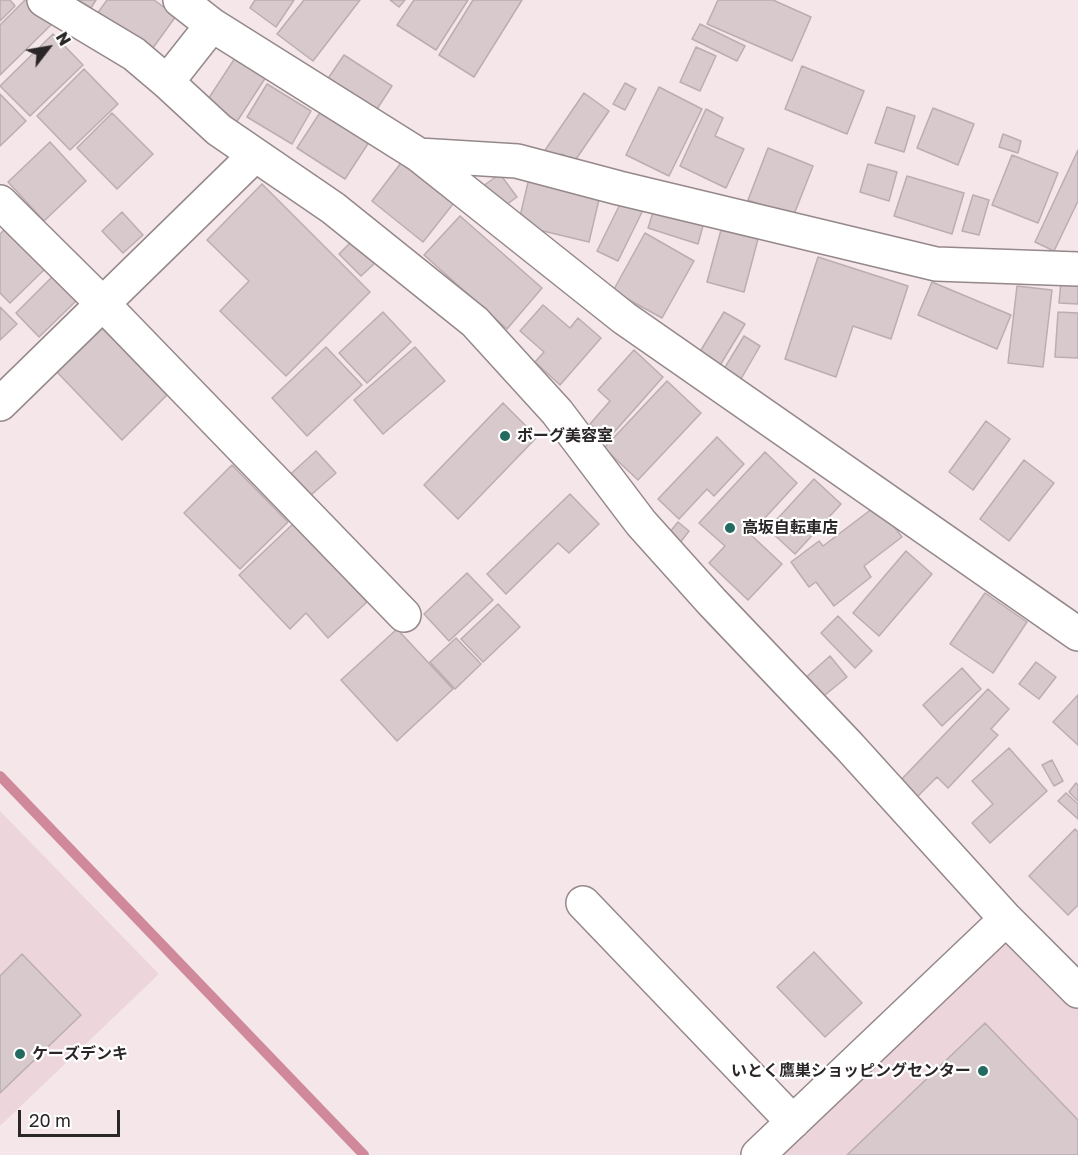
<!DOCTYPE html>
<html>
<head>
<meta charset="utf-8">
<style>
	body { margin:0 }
	#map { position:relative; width:1078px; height:1155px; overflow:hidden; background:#f4e6e9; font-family:"Golos Text",sans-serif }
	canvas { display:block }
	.north { position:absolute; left:18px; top:18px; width:60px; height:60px; -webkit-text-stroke:4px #fff; paint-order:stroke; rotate:59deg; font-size:16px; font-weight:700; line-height:24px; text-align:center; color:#2b2627 }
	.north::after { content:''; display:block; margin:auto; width:21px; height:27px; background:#2b2627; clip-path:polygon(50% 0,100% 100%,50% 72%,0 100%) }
	.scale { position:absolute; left:18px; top:1110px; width:102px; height:27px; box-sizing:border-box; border:3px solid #2b2627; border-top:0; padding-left:8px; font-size:18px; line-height:21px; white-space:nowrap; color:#2b2627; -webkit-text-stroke:4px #fff; paint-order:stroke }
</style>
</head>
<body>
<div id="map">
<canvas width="1078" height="1155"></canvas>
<div class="north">N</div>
<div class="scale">20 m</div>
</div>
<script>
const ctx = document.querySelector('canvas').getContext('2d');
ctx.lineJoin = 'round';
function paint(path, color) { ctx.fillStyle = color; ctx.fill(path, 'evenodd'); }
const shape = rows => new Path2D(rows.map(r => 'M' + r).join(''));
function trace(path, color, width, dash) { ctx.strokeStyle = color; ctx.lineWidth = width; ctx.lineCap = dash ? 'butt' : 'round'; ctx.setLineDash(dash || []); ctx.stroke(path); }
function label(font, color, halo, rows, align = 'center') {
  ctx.font = font + ' "Golos Text","Noto Sans JP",sans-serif'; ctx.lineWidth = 4.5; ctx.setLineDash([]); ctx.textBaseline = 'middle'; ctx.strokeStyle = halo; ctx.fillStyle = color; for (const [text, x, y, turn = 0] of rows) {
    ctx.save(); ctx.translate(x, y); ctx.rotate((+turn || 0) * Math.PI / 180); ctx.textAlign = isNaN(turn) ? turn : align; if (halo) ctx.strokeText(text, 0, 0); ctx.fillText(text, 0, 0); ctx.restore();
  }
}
paint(shape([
	[0,811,159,974,0,1126],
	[1006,919,1078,1002,1078,1155,758,1155]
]), '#edd6db');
trace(shape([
	[0,776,364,1155]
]), '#cf899b', 10);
const building = shape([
	[0,0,10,0,15,6,0,21,0,0],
	[25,0,34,0,54,22,0,75,0,25,25,0],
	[78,0,96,0,91,8,78,0],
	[107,0,154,0,176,16,150,52,97,14,107,0],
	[255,0,294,0,276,27,250,8,255,0],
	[304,0,360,0,313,61,277,34,304,0],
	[390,0,405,0,399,7,390,0],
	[414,0,468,0,436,50,397,25,414,0],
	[473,0,522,0,474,77,439,55,473,0],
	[718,0,773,0,811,17,792,61,707,24,718,0],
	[700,24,745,46,737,61,692,39,700,24],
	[53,34,83,65,30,116,0,86,53,34],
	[696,47,716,56,700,91,680,82,696,47],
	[344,55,392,86,375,112,327,80,344,55],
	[235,58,266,77,234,126,203,107,235,58],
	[802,66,864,91,847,134,785,109,802,66],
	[84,69,118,104,70,150,37,116,84,69],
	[625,83,636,89,625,110,613,104,625,83],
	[267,84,311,111,292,144,247,117,267,84],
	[659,87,702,109,669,176,626,155,659,87],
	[584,93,609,111,574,162,562,154,552,168,539,159,584,93],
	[0,94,26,121,0,146,0,94],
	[887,107,915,116,904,152,875,143,887,107],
	[323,108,371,139,345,179,297,148,323,108],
	[933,108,974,124,958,165,917,148,933,108],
	[706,109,723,118,715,136,744,149,726,188,680,166,706,109],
	[112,113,153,154,117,189,77,148,112,113],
	[1003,134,1021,141,1018,153,999,147,1003,134],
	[50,142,86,181,44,221,8,182,50,142],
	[768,148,813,166,793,217,748,200,768,148],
	[1078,150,1078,201,1054,251,1035,242,1078,150],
	[1012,155,1058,173,1038,223,992,205,1012,155],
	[401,163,453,204,423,242,372,201,401,163],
	[868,164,897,172,889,201,860,192,868,164],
	[500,174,517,197,499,210,483,186,500,174],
	[530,174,601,191,589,242,518,225,530,174],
	[907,176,964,193,952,234,894,216,907,176],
	[262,184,370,292,286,376,220,311,249,281,207,240,262,184],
	[973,195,989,200,979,235,962,231,973,195],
	[623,198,644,208,618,261,597,251,623,198],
	[655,206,704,222,698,244,648,228,655,206],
	[122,212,143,235,123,253,102,231,122,212],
	[460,216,542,288,507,329,424,255,460,216],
	[6,228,46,268,10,303,0,293,0,234,6,228],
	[721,230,758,239,744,292,707,282,721,230],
	[645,233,694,261,662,318,613,291,645,233],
	[353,240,375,263,361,276,339,254,353,240],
	[818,257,908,286,891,339,853,326,836,377,785,359,818,257],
	[53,276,77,300,39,337,16,313,53,276],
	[1061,281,1078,283,1078,304,1059,303,1061,281],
	[932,282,1011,315,997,349,918,315,932,282],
	[1017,286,1052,290,1043,367,1008,363,1017,286],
	[543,305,570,328,578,318,601,338,560,385,535,362,544,352,520,331,543,305],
	[0,307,17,324,0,340,0,307],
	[383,312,411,342,367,383,339,353,383,312],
	[724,312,745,324,719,367,698,355,724,312],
	[1058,312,1078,313,1078,358,1055,357,1058,312],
	[101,327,167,395,122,440,56,371,101,327],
	[744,336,760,346,741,379,724,369,744,336],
	[326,347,362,385,307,436,272,398,326,347],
	[415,347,445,381,383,434,354,400,415,347],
	[634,350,663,377,608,439,590,424,610,401,598,390,634,350],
	[667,381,701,413,638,480,604,448,667,381],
	[503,403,537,437,458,519,424,485,503,403],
	[986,421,1010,439,973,490,949,472,986,421],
	[717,437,744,464,714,496,707,489,679,519,658,499,717,437],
	[316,451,336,473,303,502,284,480,316,451],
	[765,452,797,483,750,534,782,564,748,600,709,563,725,546,699,523,765,452],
	[1024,460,1054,483,1009,541,980,519,1024,460],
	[232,465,288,522,240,569,184,513,232,465],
	[814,479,841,504,795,554,768,529,814,479],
	[570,494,599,524,569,553,558,543,506,594,487,574,570,494],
	[877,505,902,537,864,566,871,577,834,606,816,582,809,587,791,562,819,541,823,546,877,505],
	[678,522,689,531,676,548,664,539,678,522],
	[294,523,367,602,328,638,306,613,290,629,239,575,294,523],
	[906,551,932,574,879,636,853,613,906,551],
	[467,573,493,600,449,641,424,614,467,573],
	[985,593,1027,622,993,673,950,644,985,593],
	[498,604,520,627,483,662,461,639,498,604],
	[838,616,872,651,855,668,821,633,838,616],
	[397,629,453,689,397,741,341,680,397,629],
	[456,638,481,664,455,689,430,662,456,638],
	[830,656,847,677,820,699,803,680,830,656],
	[1036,662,1056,677,1039,699,1019,684,1036,662],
	[962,668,981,689,942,726,923,705,962,668],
	[988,689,1009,709,991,729,998,735,948,788,937,777,914,800,897,784,988,689],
	[1078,695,1078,745,1053,722,1078,695],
	[1009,748,1047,791,990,843,972,823,993,804,972,781,1009,748],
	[1052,760,1063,781,1054,786,1042,765,1052,760],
	[1076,783,1078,785,1078,801,1069,792,1076,783],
	[1066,793,1078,804,1078,819,1058,801,1066,793],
	[1075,829,1078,832,1078,905,1068,915,1029,876,1075,829],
	[814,952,862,1003,825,1037,777,987,814,952],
	[22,954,81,1015,0,1093,0,976,22,954],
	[985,1023,1078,1120,1078,1155,847,1155,985,1023]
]);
paint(building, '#d7c9cc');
trace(building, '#bbadb0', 1.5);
const minor = shape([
	[44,0,134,54,167,82,219,130,333,208,475,322,557,412,641,523,712,602,849,746,1006,919,1078,991],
	[180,0,212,25,419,155,624,318,1078,634],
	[167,82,212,25],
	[419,155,517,161,619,188,936,264,1078,269],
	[0,202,103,304,404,615],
	[0,404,255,155],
	[583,903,793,1122],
	[758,1155,1006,919]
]);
trace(minor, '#95888b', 36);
trace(minor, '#fff', 33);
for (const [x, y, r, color] of [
	[505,436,6,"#236b61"],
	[730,528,6,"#236b61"],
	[20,1054,6,"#236b61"],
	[983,1071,6,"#236b61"]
]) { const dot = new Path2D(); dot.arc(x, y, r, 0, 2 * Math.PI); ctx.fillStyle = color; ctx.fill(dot); trace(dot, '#fff', 2); }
label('bold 16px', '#2b2627', '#fff', [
	["ボーグ美容室",517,436],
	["高坂自転車店",742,528],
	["ケーズデンキ",32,1054],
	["いとく鷹巣ショッピングセンター",971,1071,"right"]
], 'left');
</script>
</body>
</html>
